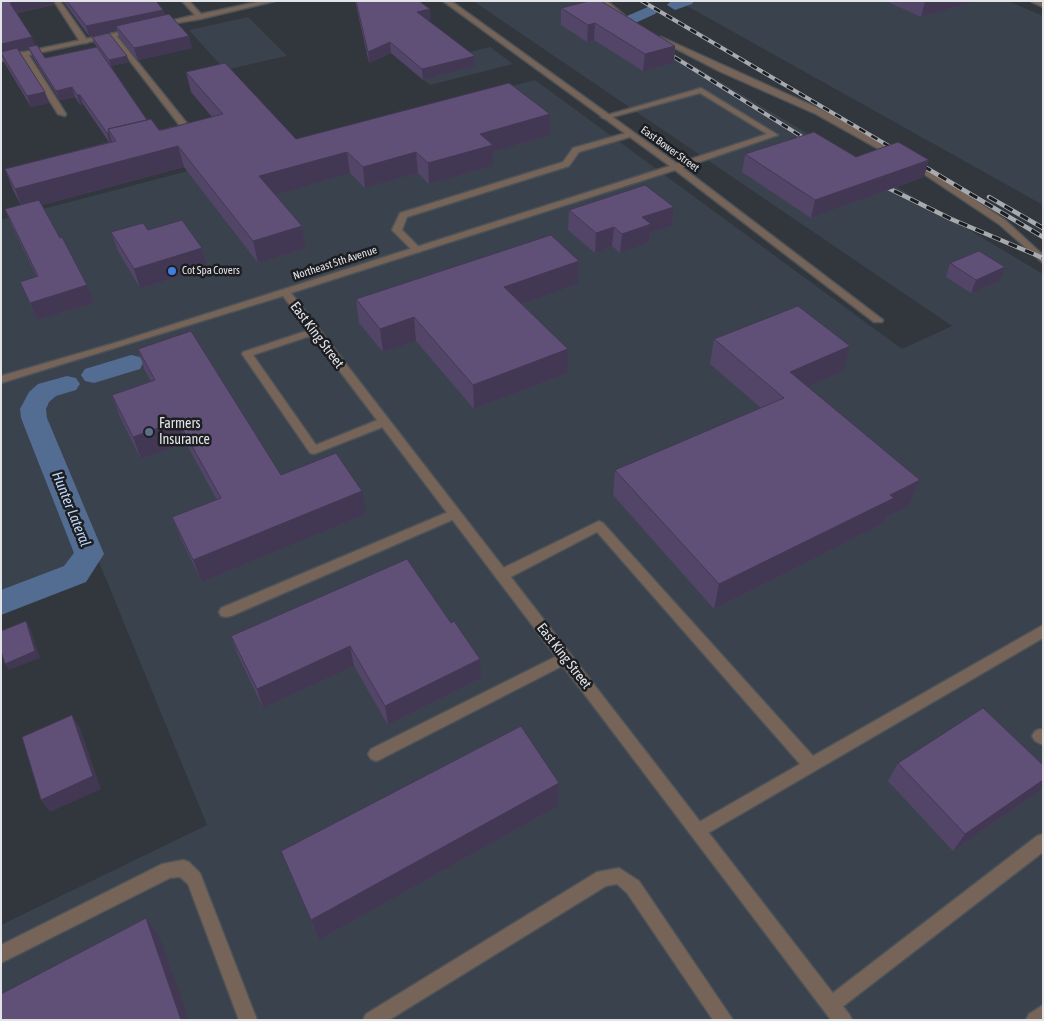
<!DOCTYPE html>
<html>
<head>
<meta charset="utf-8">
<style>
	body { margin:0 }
	#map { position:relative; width:1044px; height:1021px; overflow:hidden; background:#32373d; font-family:"Asap Condensed",sans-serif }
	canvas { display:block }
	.frame { position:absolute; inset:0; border:2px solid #e2e4e8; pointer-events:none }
</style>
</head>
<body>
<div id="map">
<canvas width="1044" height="1021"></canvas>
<div class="frame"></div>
</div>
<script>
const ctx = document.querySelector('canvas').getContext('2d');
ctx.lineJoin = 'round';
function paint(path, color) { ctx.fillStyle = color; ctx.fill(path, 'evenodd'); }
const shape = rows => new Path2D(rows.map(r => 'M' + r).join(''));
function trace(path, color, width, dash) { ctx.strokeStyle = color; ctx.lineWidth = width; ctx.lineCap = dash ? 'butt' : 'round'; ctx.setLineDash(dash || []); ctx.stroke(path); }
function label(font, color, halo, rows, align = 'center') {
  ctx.font = font + ' "Asap Condensed",sans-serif'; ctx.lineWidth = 5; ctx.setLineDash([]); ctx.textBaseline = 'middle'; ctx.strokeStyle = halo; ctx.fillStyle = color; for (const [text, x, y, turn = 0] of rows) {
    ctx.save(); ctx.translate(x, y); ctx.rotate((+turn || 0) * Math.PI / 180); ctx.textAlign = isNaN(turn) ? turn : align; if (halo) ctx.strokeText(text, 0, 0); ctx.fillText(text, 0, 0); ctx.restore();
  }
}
paint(shape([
	[473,1,585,1,1043,274,1043,1020,1,1020,1,925,207,825,99,562,1,600,1,220,535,80,902,349,952,326],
	[678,1,1008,1,1043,16,1043,205],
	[248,17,287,56,225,70,189,30],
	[490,47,513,64,430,85,408,67]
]), '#3a424d');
paint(shape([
	[671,1,694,1,692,4,675,10,667,5,671,1],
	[650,6,655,8,658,11,655,14,633,24,625,19,627,16,650,6],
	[131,355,140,357,143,363,140,369,94,383,85,381,81,375,85,369,131,355],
	[67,376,76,378,80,384,76,390,56,396,49,402,46,409,47,418,104,554,86,582,1,615,1,590,64,566,74,553,21,418,20,409,29,392,38,384,67,376]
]), '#536c91');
const service = shape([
	[54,1,60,1,88,41,87,43,81,43,54,1],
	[599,1,607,1,625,16,620,17,599,1],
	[111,34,115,34,189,126,189,130,172,133,172,129,181,127,111,36,111,34],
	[661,37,822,110,933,172,1005,220,1043,255,1043,263,999,224,927,176,816,114,719,71,659,40,657,39,661,37],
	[21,52,28,54,66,114,65,116,58,114,20,54,21,52],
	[701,88,778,135,676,170,672,167,673,165,767,134,700,93,605,119,601,117,701,88],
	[630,132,634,134,633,136,579,152,569,166,407,217,402,230,420,248,420,252,414,252,392,230,400,213,563,162,573,148,630,132],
	[315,328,319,329,319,333,253,355,316,445,380,419,384,418,390,422,388,425,314,454,310,453,242,354,243,352,315,328],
	[455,509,459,511,461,514,459,517,231,616,226,617,221,616,219,612,221,608,455,509],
	[599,521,603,523,813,756,1043,625,1043,638,698,839,692,836,690,831,692,826,800,764,597,532,507,579,497,579,495,575,497,571,599,521],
	[565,652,570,654,572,658,570,662,381,759,376,761,371,759,368,754,371,749,565,652],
	[1040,729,1043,730,1043,745,1035,741,1032,736,1035,731,1040,729],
	[1043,834,1043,852,837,1011,831,1014,825,1011,822,1005,825,999,1037,836,1043,834],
	[183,860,189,862,200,873,257,1020,239,1020,188,884,180,877,170,878,1,963,1,945,162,864,183,860],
	[619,868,639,881,733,1020,713,1020,627,893,617,884,606,886,389,1020,363,1020,366,1014,597,872,619,868],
	[1043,1005,1043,1020,1026,1020,1029,1014,1043,1005]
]);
const minor = shape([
	[182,1,189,1,201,14,262,1,275,1,200,19,158,26,158,24,195,15,182,1],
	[443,1,451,1,679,165,883,320,882,322,874,322,675,170,291,293,849,1014,852,1020,831,1020,283,296,1,383,1,376,118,342,670,166,443,1],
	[1031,1,1043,2,1043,7,1032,2,1031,1],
	[133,29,136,31,135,32,1,61,1,57,133,29]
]);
trace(service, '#4e5358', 3);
trace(minor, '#4e5358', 3);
paint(service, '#766458');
paint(minor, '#766458');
const railFar1 = shape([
	[642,1,899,152],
	[663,50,812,143],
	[914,161,925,168]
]);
const rail = shape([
	[923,166,1043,237],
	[878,183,951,219,1043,258],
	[989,197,1043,228]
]);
trace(railFar1, '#a7aaaf', 4);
trace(rail, '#a7aaaf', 4.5);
trace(railFar1, '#1c1e21', 2.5, [7]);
trace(rail, '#1c1e21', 3, [9]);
paint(shape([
	[1,1,54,5,16,13,35,45,45,58,97,47,94,43,92,37,129,62,111,66,104,56,147,120,159,130,212,117,191,92,186,72,296,139,550,135,493,152,493,166,429,184,418,173,365,188,350,173,275,194,302,226,306,248,258,263,184,167,42,205,94,303,37,320,20,282,37,277,12,226,5,209,21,205,13,190,5,169,109,142,83,104,80,105,75,97,60,100,32,56,29,49,19,51,49,103,31,107,4,62,1,55],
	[63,1,156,1,163,10,165,15,192,48,138,60,119,37,117,30,89,36],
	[355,1,419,1,431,20,428,20,475,66,423,80,391,53,369,63],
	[886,1,971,1,970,3,921,17],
	[561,8,675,46,674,63,643,71,594,40,587,42,561,25],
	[745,154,856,157,924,177,811,218,742,172],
	[674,207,672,226,650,233,649,243,620,253,612,246,595,253,568,230,569,210],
	[148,230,202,248,208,268,140,288,118,251,111,232],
	[950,263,1000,281,971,293,946,277],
	[578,284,521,304,567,373,474,409,416,341,383,352,359,323,356,299],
	[714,339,843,371,807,386,920,480,909,506,886,517,884,523,714,609,613,495,615,470,761,408,710,364],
	[138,349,281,475,366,514,202,582,181,539,172,517,217,500,186,443,141,459,120,417,112,395,151,381,145,371],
	[451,623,481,678,388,725,354,666,263,708,238,655,231,636],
	[898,763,1038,792,953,851,888,781],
	[559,783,558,806,319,940,281,851]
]), '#534567');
paint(shape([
	[21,1,53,1,54,5,13,13,10,3],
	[925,1,971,1,970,3,921,17],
	[430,9,431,20,417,23,417,12],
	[163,10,166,19,116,26,117,30,89,36,86,26],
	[595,23,594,40,587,42,588,25],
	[189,36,192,48,138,60,134,48],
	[32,37,36,48,28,47,29,49,2,55,1,53,1,44],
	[390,42,391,53,369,63,368,52],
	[675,46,674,63,643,71,645,54],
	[127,56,129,62,111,66,109,60],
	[475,56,475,66,423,80,422,69],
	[72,87,75,97,60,100,56,91],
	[45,92,49,103,31,107,27,96],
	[77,95,80,95,83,104,80,105],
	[550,114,550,135,493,152,493,166,429,184,428,163,480,134],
	[109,132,112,142,110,143,107,133],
	[178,146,184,167,23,210,15,189],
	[347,152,350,173,264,198,259,176],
	[416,152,418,173,365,188,363,167],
	[929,160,924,177,811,218,815,200],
	[674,207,672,226,650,233,649,243,620,253,622,234,642,217],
	[302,226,306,248,258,263,253,241],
	[614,227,612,246,595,253,596,233],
	[202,248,208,268,140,288,134,269],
	[579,261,578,284,504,310,504,287],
	[1005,267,1000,281,971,293,976,280],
	[87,285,94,303,37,320,30,303],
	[414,317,416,341,383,352,380,329],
	[850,346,843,371,783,397,790,372],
	[568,349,567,373,474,409,473,385],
	[178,421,186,443,141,459,133,437],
	[920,480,909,506,886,517,884,523,714,609,719,584,890,495],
	[362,491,366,514,202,582,193,560],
	[26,621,30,628,40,658,9,670,5,664],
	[350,646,354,666,263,708,257,689],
	[480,659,481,678,388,725,385,706],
	[72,715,80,728,101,789,50,812,41,800],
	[1043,780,1043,786,1038,792,953,851,965,834],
	[559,783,558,806,319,940,311,920],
	[146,918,160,938,189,1020,181,1020]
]), '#433854');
const building = shape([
	[1,1,21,1,10,3,32,37,1,44,1,1],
	[67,1,156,1,163,10,86,26,67,1],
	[356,1,419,1,430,9,417,12,475,56,422,69,390,42,368,52,356,1],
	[589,1,601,1,675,46,645,54,595,23,588,25,561,8,589,1],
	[169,14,189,36,134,48,116,26,169,14],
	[109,33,127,56,109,60,92,37,109,33],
	[37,45,45,58,97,47,147,120,108,129,109,132,107,133,80,95,77,95,72,87,56,91,28,47,37,45],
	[17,48,45,92,27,96,1,53,1,52,17,48],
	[225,63,296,139,509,83,550,114,480,134,493,145,428,163,416,152,363,167,347,152,259,176,302,226,253,241,178,146,15,189,5,169,116,141,108,129,151,119,159,130,162,130,223,114,186,72,225,63],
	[814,132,856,157,898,142,929,160,815,200,745,154,814,132],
	[645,185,674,207,642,217,651,224,622,234,614,227,596,233,569,210,645,185],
	[39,200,60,238,62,237,87,285,30,303,20,282,38,276,5,209,39,200],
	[182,220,202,248,134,269,111,232,143,223,148,230,182,220],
	[551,235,579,261,504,287,568,349,473,385,414,317,380,329,356,299,551,235],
	[979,251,1005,267,976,280,950,263,979,251],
	[798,306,850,346,790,372,920,480,890,495,894,498,719,584,615,470,784,398,714,339,798,306],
	[191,331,281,475,336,453,362,491,193,560,172,517,221,498,178,421,133,437,112,395,155,380,138,349,191,331],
	[407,559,451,623,454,621,480,659,385,706,350,646,257,689,231,636,407,559],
	[26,621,35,651,5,664,1,651,1,631,26,621],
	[983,708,1043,765,1043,780,965,834,898,763,983,708],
	[72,715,93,776,41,800,22,737,72,715],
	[521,726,559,783,311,920,281,851,521,726],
	[146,918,181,1020,1,1020,1,994,146,918]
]);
paint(building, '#605078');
trace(building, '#433854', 1);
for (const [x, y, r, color] of [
	[172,271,5,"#3f7fe0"],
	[149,432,5,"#5c6f8a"]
]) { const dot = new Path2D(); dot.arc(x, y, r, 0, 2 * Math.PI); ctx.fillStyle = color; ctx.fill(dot); trace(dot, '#1c1e21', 2); }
label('11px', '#e2e4e8', '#1c1e21', [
	["East Bower Street",670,149,36],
	["Northeast 5th Avenue",335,263,-18]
]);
label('11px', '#e2e4e8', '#1c1e21', [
	["Cot Spa Covers",182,271]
], 'left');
label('14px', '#e2e4e8', '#1c1e21', [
	["East King Street",317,335,53],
	["East King Street",564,656,52]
]);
label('14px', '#e2e4e8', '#1c1e21', [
	["Farmers",159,424],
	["Insurance",159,440]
], 'left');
label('italic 15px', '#bcd5fa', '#1c1e21', [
	["Hunter Lateral",71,509,68]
]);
</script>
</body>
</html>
